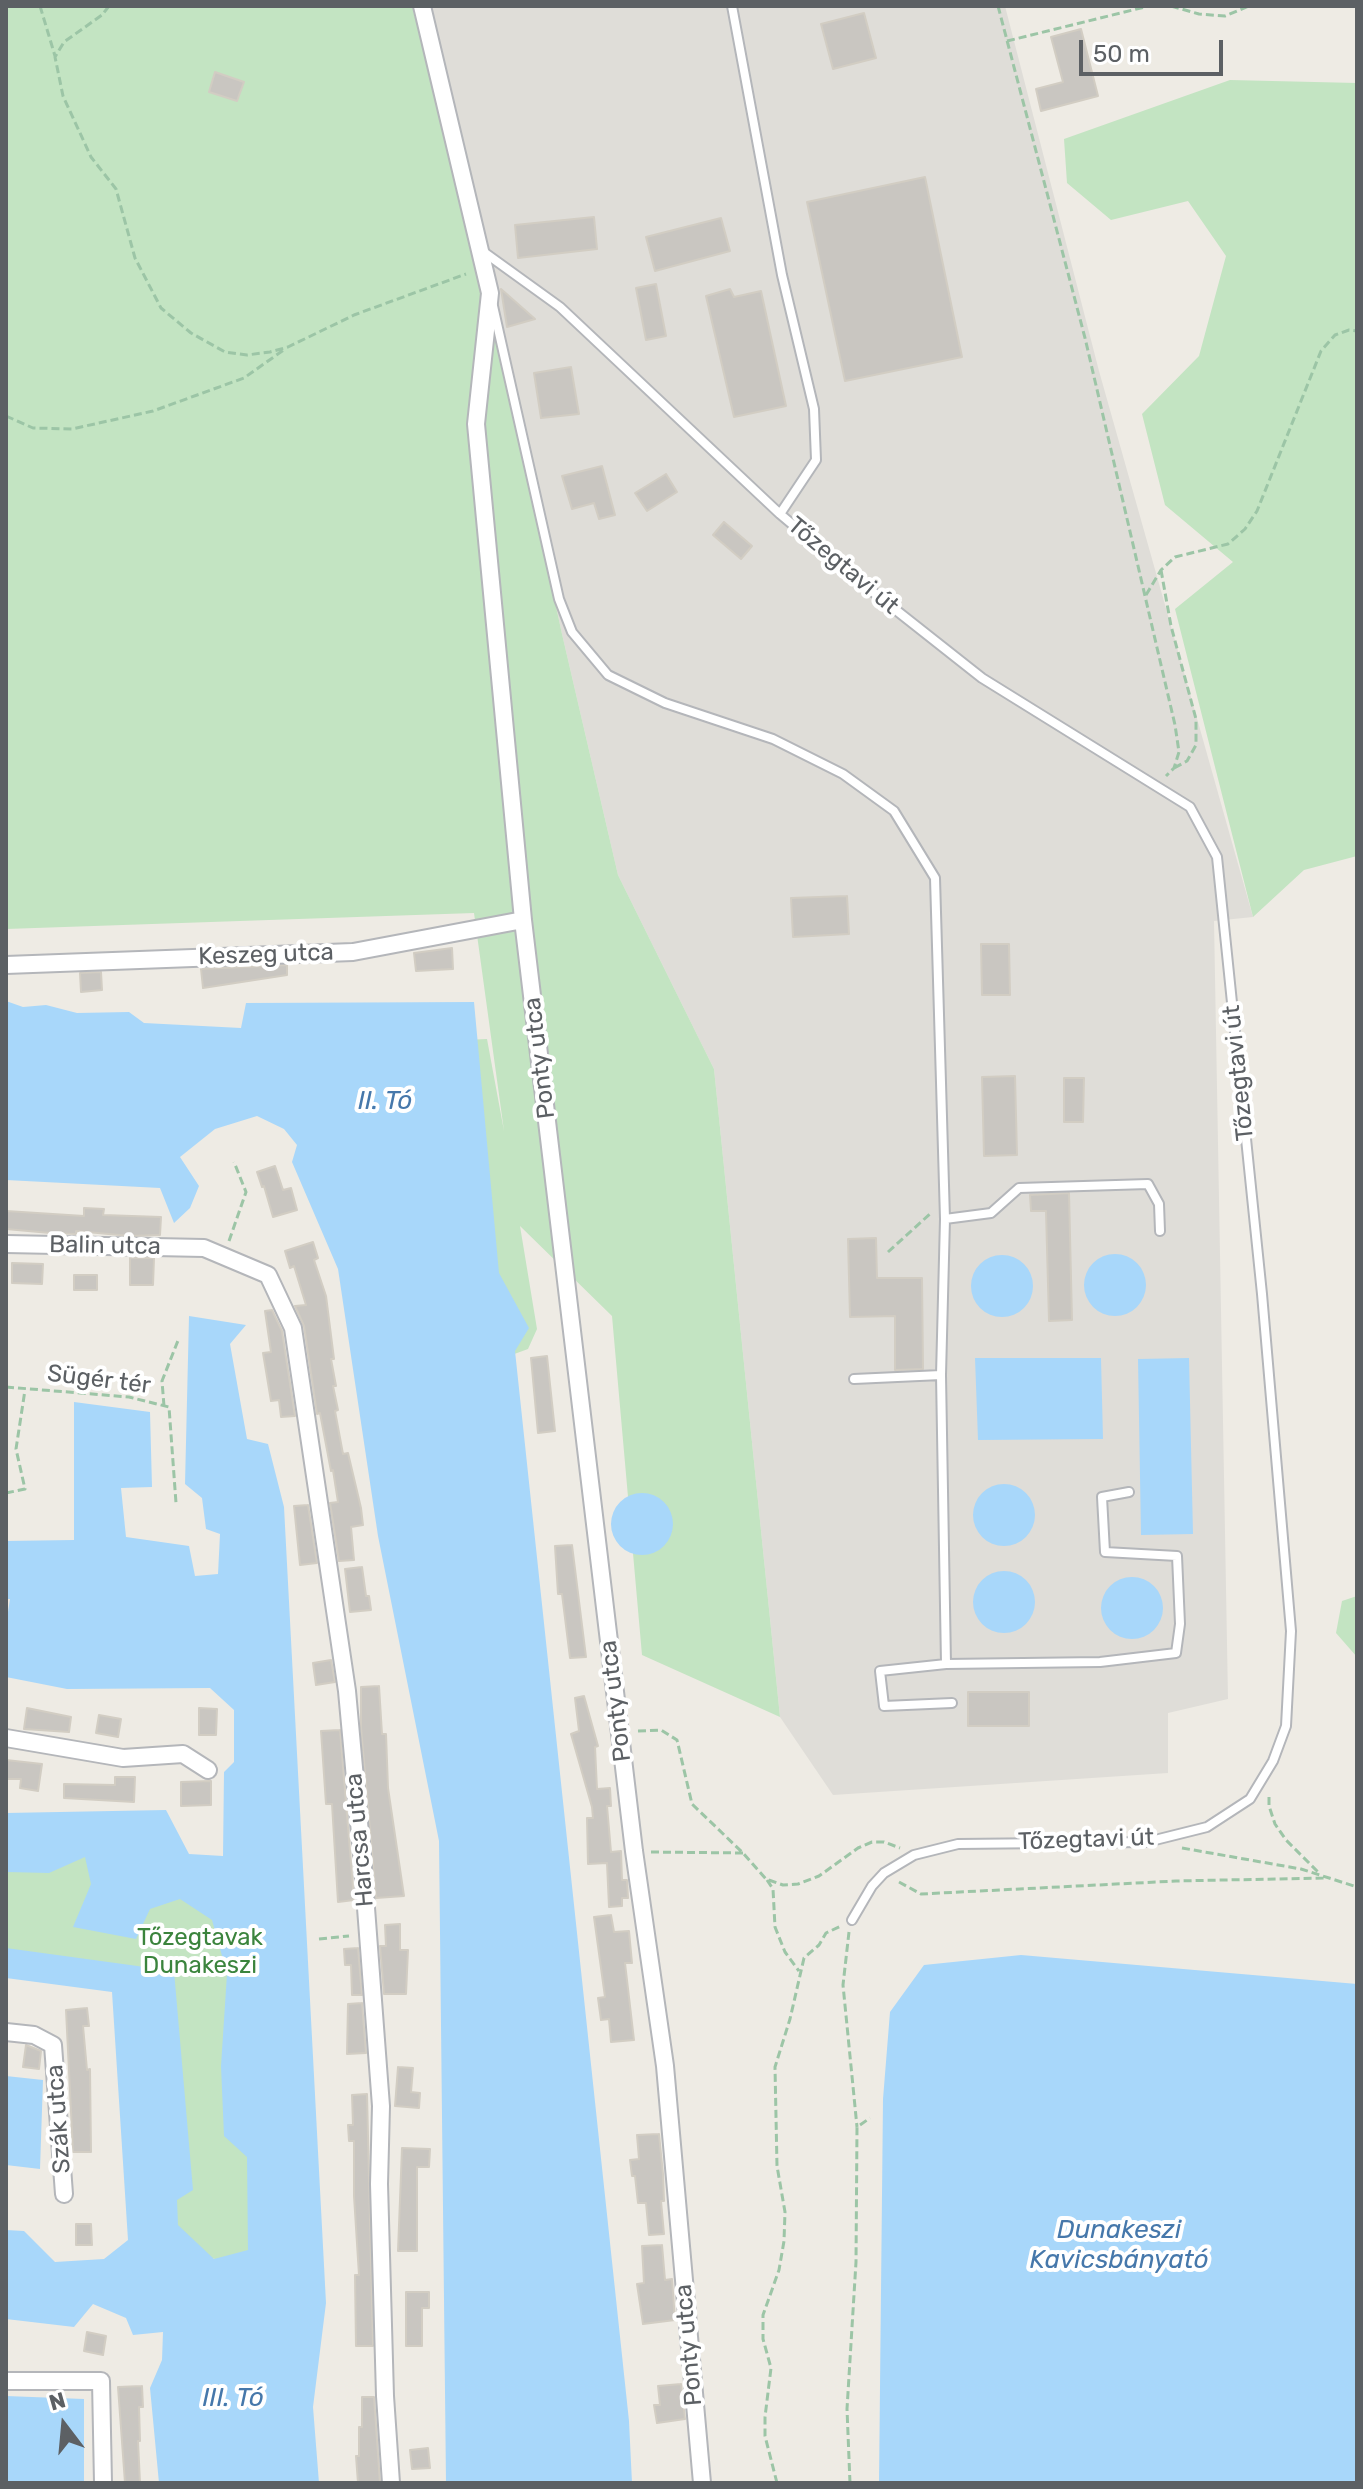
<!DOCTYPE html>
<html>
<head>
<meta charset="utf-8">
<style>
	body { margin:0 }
	#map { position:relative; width:1363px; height:2489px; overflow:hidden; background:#eeebe4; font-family:Rubik,sans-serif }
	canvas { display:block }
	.frame { position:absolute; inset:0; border:8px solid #5c6064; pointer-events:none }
	.north { position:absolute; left:24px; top:2385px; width:80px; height:80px; -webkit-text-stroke:6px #fff; paint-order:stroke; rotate:344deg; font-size:22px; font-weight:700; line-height:32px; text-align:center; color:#5c6064 }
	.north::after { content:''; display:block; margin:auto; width:28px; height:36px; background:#5c6064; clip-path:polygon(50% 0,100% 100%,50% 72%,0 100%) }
	.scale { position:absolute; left:1079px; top:40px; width:144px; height:36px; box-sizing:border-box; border:4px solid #5c6064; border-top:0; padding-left:10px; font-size:24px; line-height:28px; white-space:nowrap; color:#5c6064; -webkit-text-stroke:6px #fff; paint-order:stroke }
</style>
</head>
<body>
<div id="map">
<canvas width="1363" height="2489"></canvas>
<div class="frame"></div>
<div class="north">N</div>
<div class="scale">50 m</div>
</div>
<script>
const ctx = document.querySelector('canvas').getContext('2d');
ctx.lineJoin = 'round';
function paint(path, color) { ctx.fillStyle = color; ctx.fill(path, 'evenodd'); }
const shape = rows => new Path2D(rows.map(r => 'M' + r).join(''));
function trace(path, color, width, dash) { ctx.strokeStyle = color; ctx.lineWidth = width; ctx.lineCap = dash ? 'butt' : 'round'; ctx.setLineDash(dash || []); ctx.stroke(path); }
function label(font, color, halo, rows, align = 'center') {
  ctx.font = font + ' Rubik,sans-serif'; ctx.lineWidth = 8; ctx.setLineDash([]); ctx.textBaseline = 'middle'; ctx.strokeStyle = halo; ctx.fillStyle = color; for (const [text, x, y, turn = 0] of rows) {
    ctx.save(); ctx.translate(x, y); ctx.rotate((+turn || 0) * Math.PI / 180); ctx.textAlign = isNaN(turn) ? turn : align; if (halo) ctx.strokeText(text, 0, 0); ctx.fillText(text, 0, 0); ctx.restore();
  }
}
paint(shape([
	[412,6,1005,6,1099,371,1253,917,1214,921,1228,1699,1168,1713,1168,1773,833,1795,780,1717,714,1069,618,875,562,634,493,317]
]), '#dfddd8');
paint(shape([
	[6,6,412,6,493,317,562,634,618,875,714,1069,780,1717,642,1655,612,1316,520,1226,537,1329,528,1349,446,1379,280,1048,487,1039,504,1131,474,913,6,929],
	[1230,80,1357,83,1357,856,1304,870,1253,917,1175,609,1233,562,1165,505,1142,414,1199,356,1226,256,1188,201,1111,220,1067,183,1064,139],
	[1357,1596,1357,1657,1336,1633,1342,1601],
	[6,1839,107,1841,255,1898,267,2270,168,2249,156,1988,6,1964]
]), '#c3e4c2');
paint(shape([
	[6,1001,23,1007,46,1005,77,1013,129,1012,144,1023,241,1028,246,1003,474,1002,499,1273,529,1328,515,1351,629,2421,632,2483,446,2483,439,1841,378,1536,338,1269,292,1162,297,1145,284,1129,257,1116,215,1129,180,1157,199,1186,190,1208,174,1223,160,1188,6,1180],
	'1084 1285a31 31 0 1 1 62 0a31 31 0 1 1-62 0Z',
	'971 1286a31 31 0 1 1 62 0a31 31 0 1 1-62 0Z',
	[189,1316,246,1325,230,1344,247,1439,268,1444,284,1507,326,2303,313,2407,319,2483,159,2483,150,2388,162,2360,163,2332,133,2335,126,2318,93,2304,74,2327,6,2319,6,2230,24,2231,55,2262,104,2259,128,2240,112,1992,6,1978,6,1948,174,1971,193,2190,177,2200,178,2225,214,2259,248,2250,247,2157,224,2136,221,2066,227,1974,212,1920,180,1899,150,1909,136,1939,73,1927,91,1884,85,1857,49,1873,6,1872,6,1813,166,1810,189,1854,223,1856,224,1772,234,1762,234,1710,210,1688,67,1689,6,1677,6,1625,10,1599,6,1599,6,1541,74,1540,74,1402,150,1412,152,1487,121,1488,126,1537,189,1546,195,1576,218,1574,220,1534,206,1529,202,1498,185,1484],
	[975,1358,1101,1358,1103,1439,978,1440],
	[1189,1358,1193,1534,1141,1535,1138,1359],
	'973 1515a31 31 0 1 1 62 0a31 31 0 1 1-62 0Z',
	'611 1524a31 31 0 1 1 62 0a31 31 0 1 1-62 0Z',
	'973 1602a31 31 0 1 1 62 0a31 31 0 1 1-62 0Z',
	'1101 1608a31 31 0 1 1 62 0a31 31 0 1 1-62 0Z',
	[1021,1955,1357,1984,1357,2483,879,2483,883,2099,890,2012,924,1965],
	[6,2076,43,2080,40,2169,6,2165],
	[6,2396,84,2399,84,2483,6,2483]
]), '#a8d7fa');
const building = shape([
	[864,13,876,58,833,69,821,24,864,13],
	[1081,29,1098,96,1041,111,1036,89,1063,82,1051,37,1081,29],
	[215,72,244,82,237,101,209,92,215,72],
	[925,177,962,357,845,381,807,202,925,177],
	[594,217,597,249,518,258,515,225,594,217],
	[721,218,730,251,655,271,646,237,721,218],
	[656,284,666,336,646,340,636,288,656,284],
	[501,289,535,319,507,327,501,289],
	[730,289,734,297,761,291,786,406,734,417,706,296,730,289],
	[571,367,579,414,541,418,534,373,571,367],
	[602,466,615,515,599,519,594,503,572,509,562,476,602,466],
	[666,474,677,492,647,511,635,493,666,474],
	[724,522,752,546,741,559,713,535,724,522],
	[847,896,849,934,793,937,791,898,847,896],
	[981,944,1009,944,1010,995,982,995,981,944],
	[452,948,453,969,416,971,414,953,452,948],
	[287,965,287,975,203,988,201,969,287,965],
	[101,972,102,990,81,992,80,973,101,972],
	[1015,1076,1017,1155,984,1156,982,1077,1015,1076],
	[1064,1078,1084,1078,1083,1122,1064,1122,1064,1078],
	[275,1166,283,1190,291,1188,297,1210,273,1217,264,1186,262,1187,257,1172,275,1166],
	[1069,1193,1072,1320,1049,1321,1046,1211,1031,1211,1030,1195,1069,1193],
	[84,1208,104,1209,103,1215,161,1217,160,1235,130,1236,76,1231,76,1234,50,1233,6,1229,6,1211,84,1216,84,1208],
	[876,1238,877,1278,922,1278,923,1369,895,1370,895,1316,850,1317,848,1239,876,1238],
	[313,1242,318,1258,314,1260,326,1296,334,1359,331,1359,336,1386,333,1386,338,1410,335,1411,343,1454,348,1453,361,1508,363,1525,351,1527,354,1560,339,1561,330,1503,338,1502,333,1470,331,1471,320,1413,317,1414,304,1326,295,1306,306,1305,294,1266,290,1268,285,1251,313,1242],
	[130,1258,154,1258,153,1285,130,1285,130,1258],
	[12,1263,43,1264,42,1284,12,1283,12,1263],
	[74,1275,97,1275,97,1290,74,1290,74,1275],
	[272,1310,282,1331,295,1416,281,1417,279,1400,271,1401,263,1353,271,1352,265,1311,272,1310],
	[547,1356,555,1431,538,1433,531,1358,547,1356],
	[308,1505,317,1563,300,1565,294,1506,308,1505],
	[572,1545,586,1657,570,1658,562,1594,558,1594,555,1546,572,1545],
	[362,1567,366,1596,369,1596,371,1610,350,1612,345,1569,362,1567],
	[331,1660,335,1682,316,1685,313,1663,331,1660],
	[379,1686,382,1734,386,1734,388,1788,404,1896,376,1898,361,1728,361,1687,379,1686],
	[968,1692,1029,1692,1029,1726,968,1726,968,1692],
	[584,1696,598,1746,595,1747,597,1789,610,1788,611,1806,607,1806,611,1852,621,1851,622,1880,627,1880,628,1898,622,1898,622,1906,609,1907,607,1863,588,1864,587,1818,593,1818,592,1807,571,1734,579,1731,575,1698,584,1696],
	[27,1708,71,1717,69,1732,24,1729,27,1708],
	[199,1708,217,1709,216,1735,199,1735,199,1708],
	[99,1715,121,1719,118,1737,96,1733,99,1715],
	[340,1730,354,1900,338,1902,332,1804,326,1804,321,1731,340,1730],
	[6,1760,42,1764,38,1791,20,1788,21,1779,6,1779,6,1760],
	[115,1777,135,1777,134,1802,64,1798,64,1784,115,1785,115,1777],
	[211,1781,211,1805,181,1806,181,1782,211,1781],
	[611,1915,614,1932,629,1931,632,1963,625,1963,634,2040,611,2042,609,2019,601,2020,598,1998,605,1997,594,1917,611,1915],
	[400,1924,400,1950,408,1950,406,1994,384,1994,380,1946,386,1946,385,1925,400,1924],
	[358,1948,362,1995,352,1995,351,1965,345,1965,344,1949,358,1948],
	[362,2003,366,2053,347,2054,348,2004,362,2003],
	[87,2008,89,2026,83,2026,87,2070,90,2069,91,2152,73,2152,66,2010,87,2008],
	[26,2045,41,2051,39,2069,23,2067,26,2045],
	[398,2067,413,2068,411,2092,420,2093,419,2108,395,2106,398,2067],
	[367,2094,373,2346,356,2346,355,2275,359,2275,354,2196,354,2141,349,2141,348,2125,353,2125,352,2095,367,2094],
	[659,2134,663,2174,664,2201,661,2201,664,2234,649,2235,646,2203,638,2203,635,2176,632,2176,630,2160,639,2159,637,2135,659,2134],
	[402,2148,430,2149,429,2167,417,2167,417,2251,398,2251,402,2148],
	[76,2224,91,2224,92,2245,76,2245,76,2224],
	[662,2245,665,2280,672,2279,675,2320,643,2324,637,2284,644,2283,642,2246,662,2245],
	[406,2292,429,2292,429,2308,422,2308,422,2346,406,2346,406,2292],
	[87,2332,106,2336,103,2355,84,2351,87,2332],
	[681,2384,685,2419,657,2423,654,2405,660,2405,658,2386,681,2384],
	[142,2386,143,2407,139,2407,140,2441,138,2441,140,2483,125,2483,118,2387,142,2386],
	[362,2397,374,2397,380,2483,358,2483,356,2456,359,2456,359,2427,362,2427,362,2397],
	[428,2448,430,2468,412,2469,410,2450,428,2448]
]);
paint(building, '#c9c6c1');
trace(building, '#d2cdc3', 2);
const service = shape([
	[732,6,782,275,814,409,816,460,780,514],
	[481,250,560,307,780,514,868,588,982,678,1190,807,1217,857,1262,1294,1291,1631,1286,1726,1273,1761,1250,1799,1207,1827,1147,1842,958,1844,914,1855,884,1873,872,1886,852,1920],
	[493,306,559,599,572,632,608,675,665,703,773,739,843,774,894,811,935,878,945,1219],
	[941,1375,945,1219,991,1213,1019,1188,1148,1184,1159,1204,1160,1231],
	[854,1379,941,1375,946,1664],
	[952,1703,884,1706,880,1671,946,1664,1100,1662,1176,1653,1180,1624,1177,1556,1105,1552,1102,1497,1129,1492]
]);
const minor = shape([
	[422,6,490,293,476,424,523,920,634,1851,665,2066,702,2483],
	[6,965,353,952,523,920],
	[6,1244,204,1248,268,1275,293,1328,347,1691,362,1855,381,2106,379,2184,385,2396,391,2483],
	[6,1738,123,1758,183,1754,208,1770],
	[6,2032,34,2035,53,2045,64,2194],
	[6,2381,101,2381,103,2483]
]);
trace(service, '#b4b6ba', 12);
trace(minor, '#b4b6ba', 20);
trace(shape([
	[40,6,55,56],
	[109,6,102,15,64,42,55,57,63,96,91,157,116,189,135,258,161,308,191,333,225,352,247,355,270,352,288,347,354,315,466,274],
	[998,6,1085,338,1175,725,1179,752,1174,768,1166,776],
	[1171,6,1199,14,1225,16,1249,6],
	[1007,41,1149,6],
	[6,416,33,428,72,429,153,411,244,378,285,349],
	[1161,570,1171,626,1196,719,1196,745,1187,761,1174,768],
	[1146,595,1161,570,1175,557,1228,544,1245,529,1257,511,1321,351,1335,335,1349,330,1357,331],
	[229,1241,246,1192,234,1162],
	[888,1252,931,1213],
	[6,1387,129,1397,169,1407,176,1503],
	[164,1406,162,1381,179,1338],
	[6,1493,25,1489,16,1449,25,1390],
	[638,1731,661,1730,677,1740,692,1804,743,1853,766,1879,783,1885,798,1884,819,1876,858,1848,872,1842,884,1842,900,1848],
	[1269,1797,1269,1806,1275,1824,1286,1840,1320,1874],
	[1182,1848,1301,1869,1357,1887],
	[651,1852,743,1853],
	[767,1880,773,1889,775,1927,785,1952,799,1971],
	[899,1882,921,1894,1176,1881,1324,1878],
	[849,1932,843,1985,857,2127],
	[319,1939,349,1936],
	[777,2483,765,2436,765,2417,771,2368,763,2339,763,2315,779,2270,784,2241,785,2212,777,2166,775,2067,790,2019,804,1958,819,1945,826,1933,841,1926],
	[850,2483,847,2409,856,2262,857,2127,870,2118]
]), '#9cc5a6', 3, [8, 4]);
trace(service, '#fff', 8);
trace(minor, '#fff', 16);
label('24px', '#5c6064', '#fff', [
	["Tőzegtavi út",843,566,40],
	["Keszeg utca",266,955,-2],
	["Ponty utca",540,1058,-97],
	["Tőzegtavi út",1239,1073,-96],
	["Balin utca",105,1246,1],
	["Sügér tér",99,1380,7],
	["Ponty utca",616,1701,-97],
	["Harcsa utca",360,1840,-95],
	["Tőzegtavi út",1086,1840,-2],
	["Szák utca",59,2119,-94],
	["Ponty utca",689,2345,-95]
]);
label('24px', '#3b843d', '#fff', [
	["Tőzegtavak",200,1938],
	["Dunakeszi",200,1966]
]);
label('italic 26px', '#4678ab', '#fff', [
	["II. Tó",385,1101],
	["Dunakeszi",1119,2230],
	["Kavicsbányató",1119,2260],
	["III. Tó",233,2398]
]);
</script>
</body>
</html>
